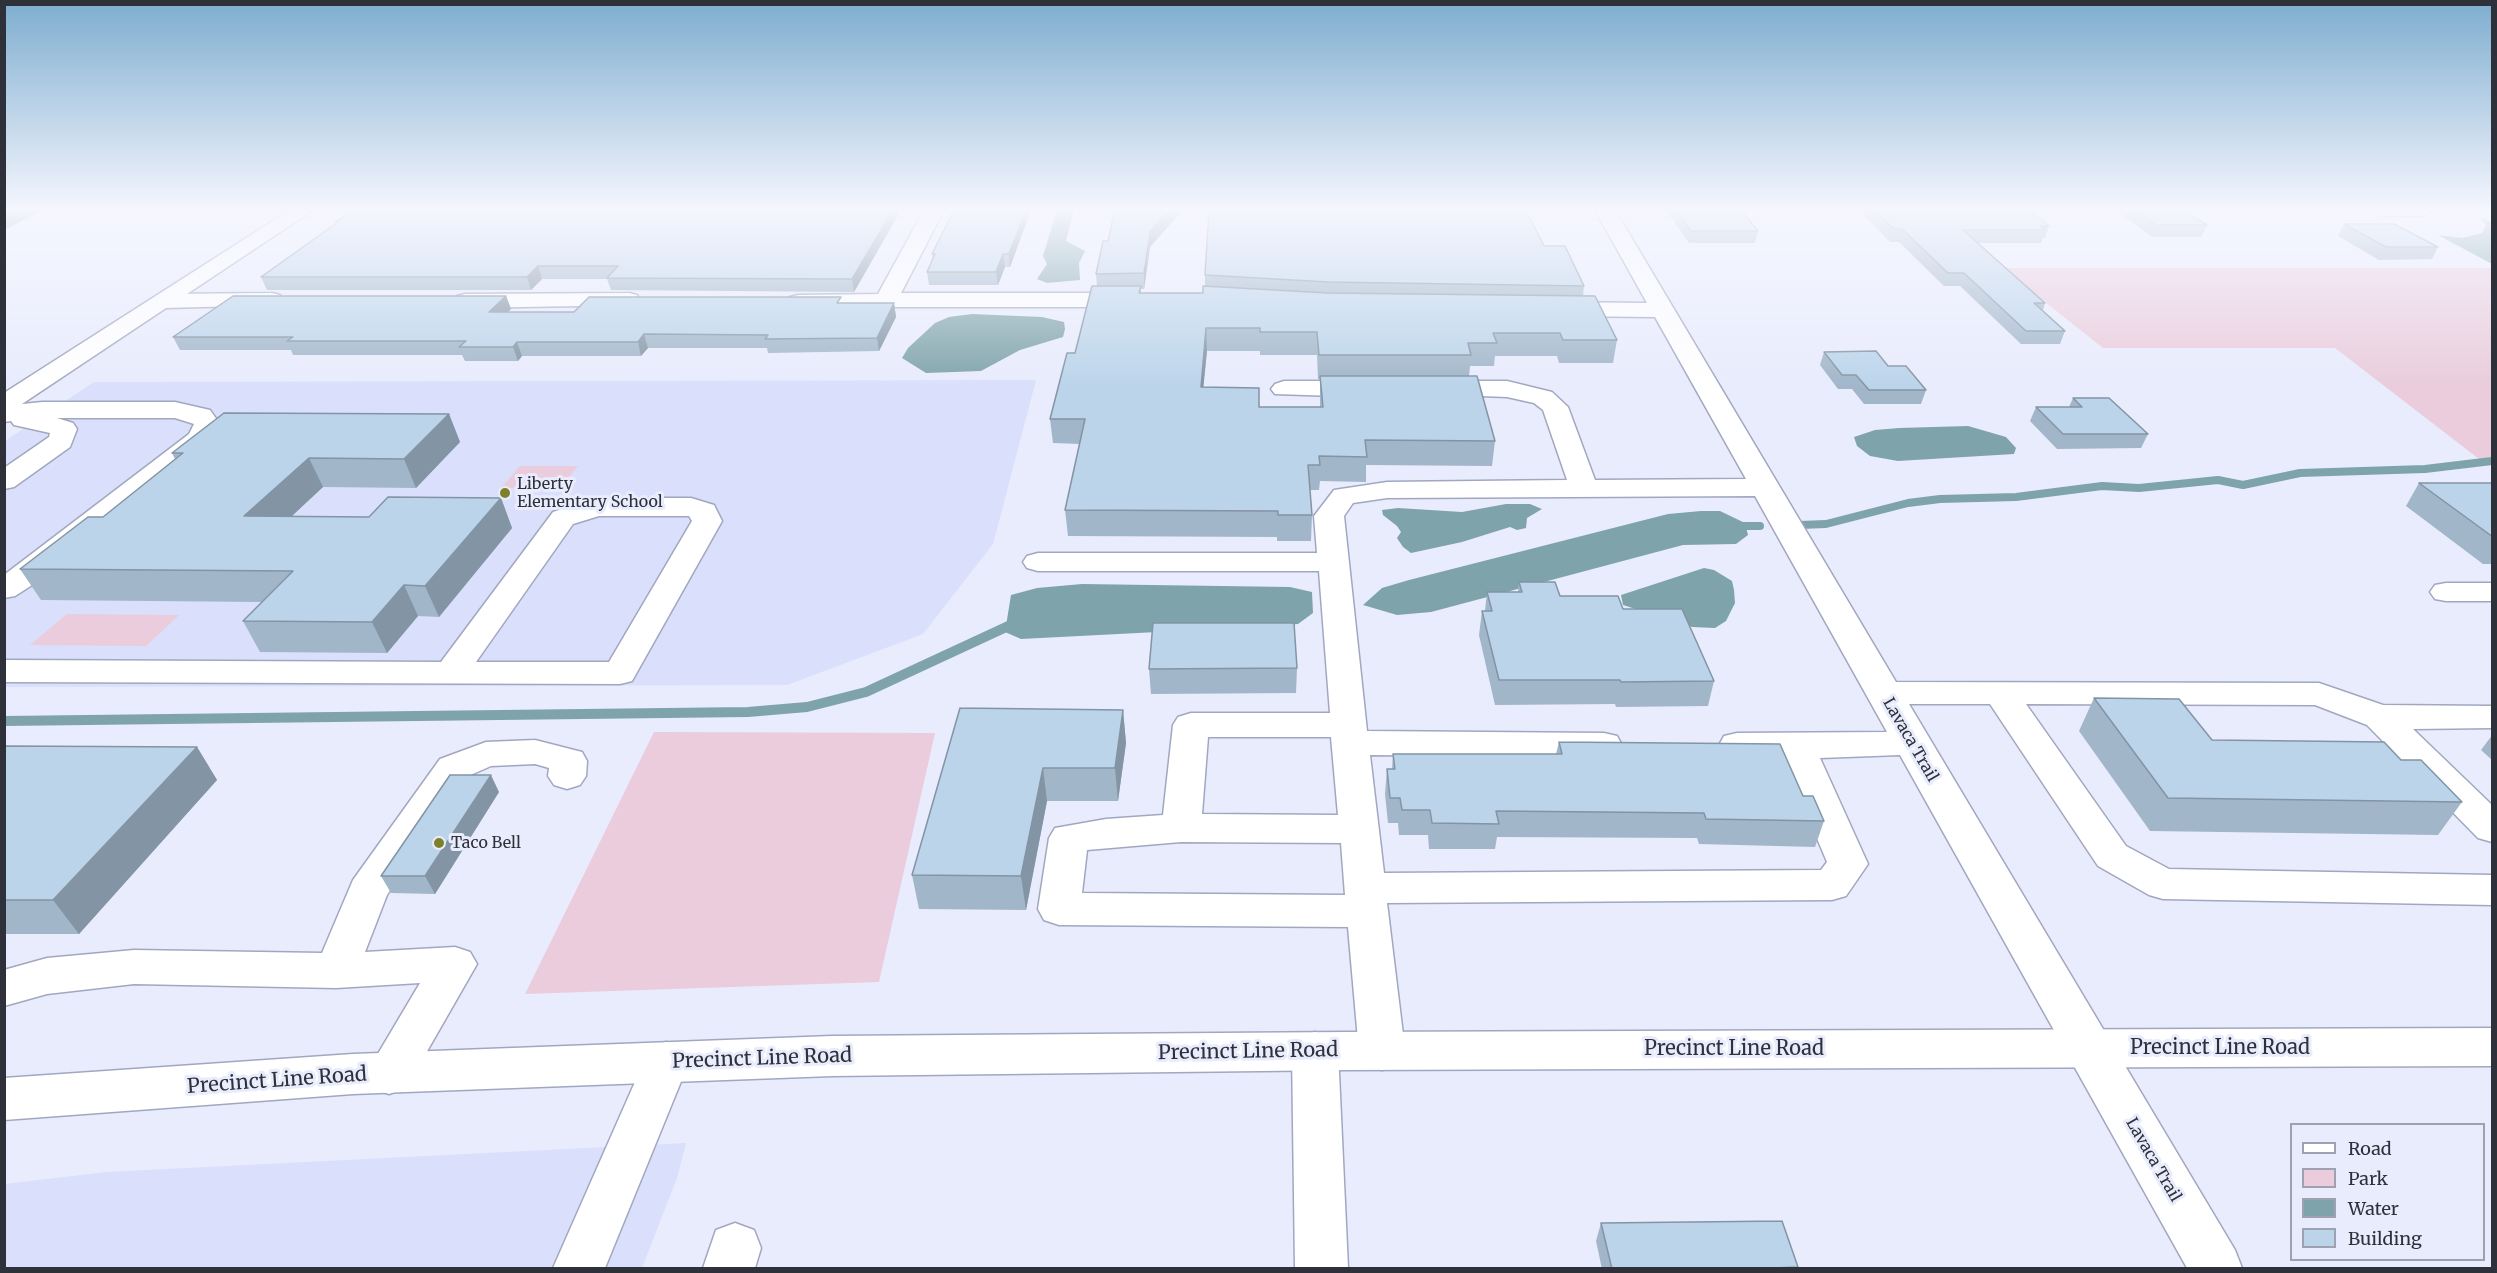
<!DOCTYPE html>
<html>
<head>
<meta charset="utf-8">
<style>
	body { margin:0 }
	#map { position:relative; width:2497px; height:1273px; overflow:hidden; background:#e9ecfd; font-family:Merriweather,serif }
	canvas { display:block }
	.frame { position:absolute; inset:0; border:6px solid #2e303a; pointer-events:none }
	.legend { position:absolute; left:2290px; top:1123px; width:195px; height:138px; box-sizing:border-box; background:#e9ecfd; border:2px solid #9ea1af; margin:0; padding:8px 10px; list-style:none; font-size:18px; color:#2e303a }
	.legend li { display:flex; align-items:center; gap:12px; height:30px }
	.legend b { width:30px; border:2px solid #9ea1af }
</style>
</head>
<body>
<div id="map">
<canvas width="2497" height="1273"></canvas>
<div class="frame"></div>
<ul class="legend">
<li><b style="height:8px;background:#fff"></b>Road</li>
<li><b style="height:16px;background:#eaccdc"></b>Park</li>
<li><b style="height:16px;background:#7fa3aa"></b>Water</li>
<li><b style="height:16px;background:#bbd4ea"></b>Building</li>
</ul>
</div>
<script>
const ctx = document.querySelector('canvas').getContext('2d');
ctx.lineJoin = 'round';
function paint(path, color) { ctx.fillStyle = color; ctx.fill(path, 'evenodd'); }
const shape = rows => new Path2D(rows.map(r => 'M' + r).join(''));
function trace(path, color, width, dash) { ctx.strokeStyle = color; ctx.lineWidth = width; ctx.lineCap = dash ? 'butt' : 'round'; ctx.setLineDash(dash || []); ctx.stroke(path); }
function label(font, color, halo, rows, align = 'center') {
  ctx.font = font + ' Merriweather,serif'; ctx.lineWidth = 6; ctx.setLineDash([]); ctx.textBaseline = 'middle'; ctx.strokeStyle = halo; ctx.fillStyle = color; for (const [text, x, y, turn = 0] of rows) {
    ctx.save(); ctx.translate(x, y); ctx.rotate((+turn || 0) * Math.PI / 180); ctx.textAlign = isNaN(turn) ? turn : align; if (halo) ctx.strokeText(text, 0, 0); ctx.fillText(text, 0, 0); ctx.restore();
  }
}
paint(shape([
	[1036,380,993,544,923,634,787,685,5,687,5,441,94,382],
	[686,1143,677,1178,642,1268,5,1268,4,1184,107,1172]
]), '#dadffb');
paint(shape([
	[2002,268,2492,268,2492,459,2479,459,2335,348,2103,348],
	[520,466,578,466,560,488,501,488],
	[67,614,179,615,146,646,30,645],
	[654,732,935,733,879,982,525,994]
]), '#eaccdc');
paint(shape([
	[1057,210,1074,210,1066,241,1085,251,1079,263,1080,280,1047,283,1037,279,1047,264,1043,256],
	[2480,218,2492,222,2492,264,2438,235,2462,238,2482,233,2486,225],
	[972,314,1042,317,1064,322,1065,329,1063,337,1020,350,981,371,926,373,902,358,908,348,935,323,949,317],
	[1968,426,2006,437,2016,448,2014,454,1898,461,1870,456,1857,446,1854,437,1875,430,1899,428],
	[1506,504,1530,504,1542,509,1527,518,1526,528,1517,530,1510,527,1462,542,1411,553,1403,547,1397,538,1401,532,1397,526,1383,515,1382,510,1398,508,1462,512],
	[1701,511,1720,511,1745,523,1748,535,1736,544,1683,545,1431,612,1397,615,1363,605,1382,588,1409,580,1668,514],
	[1704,568,1714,570,1732,581,1734,590,1735,603,1726,621,1715,628,1692,627,1623,605,1621,595],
	[1082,584,1290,587,1312,592,1313,613,1298,624,1274,626,1021,639,1005,632,1011,595,1037,588]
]), '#7fa3aa');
trace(shape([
	[1800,525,1826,524,1908,503,1940,499,2016,497,2102,486,2139,488,2218,480,2243,485,2300,473,2425,469,2492,461],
	[1733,526,1760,526]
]), '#7fa3aa', 8);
trace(shape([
	[4,721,748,712,807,707,866,692,1017,622]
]), '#7fa3aa', 10);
const minor = shape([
	[924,210,944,210,901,293,1133,293,1141,295,1144,300,1141,305,1133,307,790,307,787,302,790,297,798,295,878,294,924,210],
	[1595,210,1615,210,1896,682,2319,683,2383,705,2492,706,2492,728,2413,729,2492,805,2492,842,2478,838,2367,725,2315,705,2026,704,2126,846,2169,869,2492,875,2492,905,2163,899,2149,895,2098,866,1990,704,1909,704,2235,1250,2242,1268,2187,1268,1900,755,1820,758,1868,864,1846,896,1832,900,1387,903,1405,1051,1398,1065,1382,1070,1366,1065,1359,1051,1348,927,1059,925,1044,920,1038,909,1049,838,1055,828,1106,819,1163,815,1173,725,1178,717,1191,713,1330,713,1319,571,1038,571,1027,568,1023,562,1027,556,1038,553,1317,553,1314,516,1334,490,1387,482,1567,480,1543,410,1534,403,1507,397,1426,394,1422,389,1426,384,1435,381,1507,381,1552,392,1568,407,1595,480,1746,479,1655,317,1556,316,1548,314,1545,309,1548,304,1556,302,1647,303,1595,210],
	[1755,496,1887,732,1737,733,1724,736,1719,745,1724,754,1737,757,1783,758,1827,862,1821,870,1384,873,1370,755,1604,757,1617,754,1622,745,1617,736,1604,733,1367,731,1344,516,1353,503,1387,498,1755,496],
	[1208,737,1331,737,1338,815,1202,814,1208,737],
	[1181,842,1341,843,1345,895,1082,893,1087,850,1181,842],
	[2372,210,2433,210,2423,216,2382,216,2372,210],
	[272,293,280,295,283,300,280,305,165,308,157,306,154,301,157,296,165,294,272,293],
	[629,293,637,295,640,300,637,305,465,308,457,306,454,301,457,296,465,294,629,293],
	[1284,381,1365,381,1374,384,1378,389,1374,394,1365,397,1275,394,1271,389,1275,384,1284,381],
	[42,402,175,402,210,410,220,424,210,444,43,578,15,596,4,598,4,575,189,434,194,424,175,418,57,418,73,423,77,429,70,447,14,487,4,489,4,468,49,437,50,433,14,425,11,421,4,422,4,406,42,402],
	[596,498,691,498,714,505,722,521,632,681,620,684,4,682,4,660,441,662,553,512,596,498],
	[599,516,689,516,692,521,609,662,476,662,573,524,599,516],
	[2446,583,2492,583,2492,601,2446,601,2435,599,2430,592,2435,585,2446,583],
	[535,740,582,752,587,761,586,776,580,785,567,789,554,785,548,776,549,768,535,764,491,766,466,777,387,895,365,952,455,947,470,952,477,964,406,1088,389,1094,372,1088,366,1074,420,983,336,988,134,984,47,994,4,1006,4,970,47,958,134,950,322,953,353,880,440,759,486,742,535,740],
	[1315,1032,1331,1037,1338,1051,1348,1268,1295,1268,1292,1051,1299,1037,1315,1032],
	[666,1042,682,1048,689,1062,605,1268,553,1268,650,1048,666,1042],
	[735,1223,754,1230,761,1248,755,1268,703,1268,716,1230,735,1223]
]);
const major = shape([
	[290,210,313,210,13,410,4,413,4,393,290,210],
	[2492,1028,2492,1066,1346,1070,832,1076,353,1094,4,1120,4,1078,353,1054,832,1036,1346,1032,2492,1028]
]);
trace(minor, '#a2a7c0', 3);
trace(major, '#a2a7c0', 3);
paint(minor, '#fff');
paint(major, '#fff');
paint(shape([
	[354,210,901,210,854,292,611,290,607,279,542,279,531,290,267,290,261,277,336,224,335,222],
	[954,210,1031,210,1010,267,1005,267,998,285,929,285,927,272,933,259,932,254],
	[1666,210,1741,210,1758,231,1755,243,1689,243],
	[1859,210,2029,210,2049,226,2045,238,2043,238,2041,243,1977,243,2045,303,2043,310,2065,331,2060,344,2021,344,1960,286,1944,286,1899,242,1890,242],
	[2115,210,2184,210,2207,225,2201,237,2152,237],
	[2344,224,2438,247,2432,259,2379,260,2338,236],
	[1544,246,1584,286,1583,296,1617,340,1613,363,1559,363,1557,356,1495,356,1494,366,1470,366,1469,376,1495,441,1492,466,1366,465,1366,482,1320,481,1319,490,1310,490,1312,515,1311,541,1277,541,1277,537,1068,536,1065,510,1080,444,1053,443,1050,419,1075,353,1097,286,1096,274,1150,247,1144,289,1141,289,1141,293,1203,293,1205,286,1205,275],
	[1207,351,1260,351,1260,355,1317,355,1318,379,1320,379,1320,407,1259,407,1203,387],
	[506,296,511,309,508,312,574,312,842,303,894,303,896,317,879,351,768,353,767,348,648,348,641,356,522,356,518,361,465,361,462,355,293,355,291,350,180,350,173,337],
	[1824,352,1888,366,1926,390,1921,404,1864,404,1852,389,1838,389,1820,365],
	[2073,398,2148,434,2141,448,2057,449,2030,421,2036,407,2069,407],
	[449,414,460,442,416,488,323,487,291,516,369,517,501,498,512,528,439,617,418,616,387,653,260,652,243,621,262,602,41,600,20,569,103,517,175,459,172,453],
	[2419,483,2493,483,2493,564,2483,564,2406,506],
	[1519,582,1560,596,1623,609,1714,681,1708,706,1616,707,1615,704,1495,705,1479,635,1482,611,1485,611,1487,592,1518,592],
	[1297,668,1296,693,1151,694,1149,669],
	[2094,698,2212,740,2401,760,2462,802,2438,835,2150,831,2079,731],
	[960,708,1123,710,1126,743,1118,801,1047,801,1026,910,919,909,912,875],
	[2493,734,2493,761,2481,750],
	[1559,742,1803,796,1824,821,1815,847,1699,844,1697,838,1497,837,1495,849,1429,849,1428,835,1399,835,1398,823,1388,823,1385,794,1387,769,1392,769,1393,754,1556,754],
	[4,746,197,747,217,780,79,934,4,934],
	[499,792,435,894,391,893,381,876],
	[1601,1223,1798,1267,1797,1269,1602,1269,1596,1241]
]), '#a1b6c9');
paint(shape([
	[14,210,44,210,4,230,4,215],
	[893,210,901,210,854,292,852,279],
	[1026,210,1031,210,1010,267,1009,254],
	[1169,210,1183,210,1150,247,1144,289,1144,273,1150,232],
	[1003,254,1005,267,998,285,996,272],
	[538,266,542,279,531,290,527,277],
	[506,296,511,309,494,325,489,312],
	[894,303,896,317,879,351,877,338],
	[1206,328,1207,351,1201,411,1201,387],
	[644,334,648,348,641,356,638,342],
	[517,342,522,356,518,361,513,347],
	[449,414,460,442,416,488,404,459],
	[309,458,323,487,260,546,244,516],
	[501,498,512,528,439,617,425,586],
	[404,585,418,616,387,653,372,622],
	[1123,710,1126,743,1118,801,1115,768],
	[197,747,217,780,79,934,53,900],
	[1043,768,1047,801,1026,910,1021,876],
	[491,775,499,792,435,894,425,876]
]), '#8394a4');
const building = shape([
	[4,210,14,210,4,215,4,210],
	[354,210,893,210,852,279,607,278,618,266,538,266,527,277,261,277,338,222,335,222,354,210],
	[954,210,1026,210,1009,254,1003,254,996,272,927,272,935,254,932,254,954,210],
	[1115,210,1169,210,1150,232,1144,273,1096,274,1103,241,1108,241,1115,210],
	[1209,210,1526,210,1544,246,1565,246,1584,286,1328,282,1205,275,1209,210],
	[1676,210,1741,210,1758,231,1691,231,1676,210],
	[1874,210,2029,210,2049,226,2040,226,2046,230,1963,230,2045,303,2034,303,2065,331,2026,331,1964,273,1948,273,1902,229,1894,229,1874,210],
	[2136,210,2184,210,2207,225,2156,225,2136,210],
	[2344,224,2394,224,2438,247,2386,247,2344,224],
	[1092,286,1141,286,1139,293,1203,293,1203,286,1328,293,1595,296,1617,340,1563,340,1560,333,1493,333,1497,343,1468,343,1471,355,1319,355,1317,332,1260,332,1260,328,1206,328,1201,387,1259,388,1259,407,1323,407,1320,376,1477,376,1495,441,1365,440,1367,457,1319,456,1320,465,1308,465,1312,515,1278,515,1278,511,1065,510,1085,419,1050,419,1067,353,1075,353,1092,286],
	[233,296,506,296,489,312,574,312,589,297,841,297,837,303,894,303,877,338,765,339,768,335,644,334,638,342,517,342,513,347,459,347,466,341,287,341,293,337,173,337,233,296],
	[1876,351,1888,366,1906,366,1926,390,1869,390,1856,375,1842,375,1824,352,1876,351],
	[2073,398,2109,398,2148,434,2063,434,2036,407,2082,407,2073,398],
	[224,413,449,414,404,459,309,458,244,516,369,517,388,497,501,498,425,586,404,585,372,622,243,621,293,571,20,569,88,517,103,517,183,453,172,453,224,413],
	[2419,483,2493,483,2493,537,2419,483],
	[1519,582,1555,582,1560,596,1618,596,1623,609,1682,609,1714,681,1621,682,1620,680,1499,680,1482,611,1492,611,1487,592,1522,592,1519,582],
	[1153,623,1294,623,1297,668,1149,669,1153,623],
	[2094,698,2179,699,2212,740,2384,742,2401,760,2421,760,2462,802,2168,798,2094,698],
	[960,708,1123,710,1115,768,1043,768,1021,876,912,875,960,708],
	[1559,742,1780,744,1803,796,1813,796,1824,821,1706,819,1704,813,1496,811,1499,824,1432,823,1430,810,1402,810,1400,798,1390,798,1387,769,1395,769,1393,754,1562,754,1559,742],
	[4,746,197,747,53,900,4,900,4,746],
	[450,775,491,775,425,876,381,876,450,775],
	[1782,1221,1798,1267,1748,1269,1612,1269,1601,1223,1782,1221]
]);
paint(building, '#bbd4ea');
trace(building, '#8394a4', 1.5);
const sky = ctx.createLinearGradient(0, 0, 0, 388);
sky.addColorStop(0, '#7eadcf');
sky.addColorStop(0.54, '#f5f6fe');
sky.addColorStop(1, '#f5f6fe00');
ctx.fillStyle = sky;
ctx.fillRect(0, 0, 2497, 388);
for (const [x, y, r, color] of [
	[505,493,6,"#7e802a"],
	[439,843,6,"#7e802a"]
]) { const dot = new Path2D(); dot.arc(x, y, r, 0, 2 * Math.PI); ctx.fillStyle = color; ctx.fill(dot); trace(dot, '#e9ecfd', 2); }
label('16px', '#2e303a', '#e9ecfd', [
	["Liberty",517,484],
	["Elementary School",517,502],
	["Taco Bell",451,843]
], 'left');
label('16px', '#2e303a', '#e9ecfd', [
	["Lavaca Trail",1910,740,60],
	["Lavaca Trail",2153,1160,60]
]);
label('20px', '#2e303a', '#e9ecfd', [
	["Precinct Line Road",2220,1048],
	["Precinct Line Road",1734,1049],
	["Precinct Line Road",1248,1052,-1],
	["Precinct Line Road",762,1059,-2],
	["Precinct Line Road",277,1081,-4]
]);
</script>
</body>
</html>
